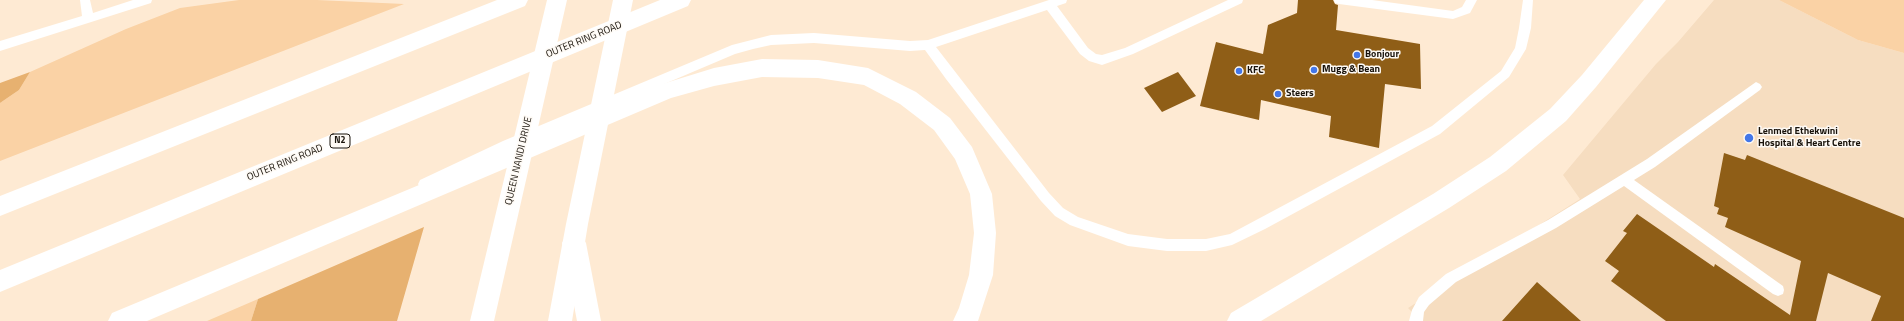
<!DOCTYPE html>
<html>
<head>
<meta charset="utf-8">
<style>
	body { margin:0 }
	canvas { display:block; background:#feead3 }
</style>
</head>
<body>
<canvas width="1904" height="321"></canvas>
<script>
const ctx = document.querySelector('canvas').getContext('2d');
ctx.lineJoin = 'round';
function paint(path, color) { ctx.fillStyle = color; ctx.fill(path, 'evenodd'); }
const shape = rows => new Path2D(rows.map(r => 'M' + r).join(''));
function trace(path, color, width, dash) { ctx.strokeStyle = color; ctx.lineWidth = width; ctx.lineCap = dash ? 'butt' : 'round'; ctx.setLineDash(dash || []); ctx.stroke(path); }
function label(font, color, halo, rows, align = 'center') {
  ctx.font = font + ' "Titillium Web",sans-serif'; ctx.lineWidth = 3; ctx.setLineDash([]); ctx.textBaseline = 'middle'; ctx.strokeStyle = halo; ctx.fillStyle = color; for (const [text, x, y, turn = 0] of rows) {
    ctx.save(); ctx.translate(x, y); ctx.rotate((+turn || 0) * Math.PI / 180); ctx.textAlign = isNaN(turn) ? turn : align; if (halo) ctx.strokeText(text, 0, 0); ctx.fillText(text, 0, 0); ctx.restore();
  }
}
paint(shape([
	[1714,0,1779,0,1858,40,1904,53,1904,321,1421,321,1408,308,1580,199,1563,175,1656,64,1678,42]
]), '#f6ddc0');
paint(shape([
	[239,0,317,0,404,4,0,161,0,103,19,90,30,72,126,29,180,8],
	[1779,0,1904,0,1904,53,1858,40],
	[258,299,251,321,207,321]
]), '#fad2a5');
paint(shape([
	[30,72,19,90,0,103,0,83],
	[424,227,397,321,251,321,258,299]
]), '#e7b170');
paint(shape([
	[1298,0,1333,0,1335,4,1338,5,1336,30,1420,44,1421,89,1385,84,1379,148,1329,137,1331,116,1261,100,1259,120,1200,106,1216,42,1263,54,1268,25,1297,13],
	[1178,72,1196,96,1162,112,1144,88],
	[1724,153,1745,160,1747,155,1904,218,1904,321,1871,321,1881,296,1828,273,1816,321,1666,321,1611,281,1619,271,1605,261,1627,233,1623,231,1637,214,1714,267,1715,264,1790,315,1801,261,1725,227,1728,218,1717,214,1719,208,1714,206],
	[1537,282,1581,321,1502,321]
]), '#8f5e17');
paint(shape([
	[80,0,90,0,93,13,133,0,152,0,151,3,0,51,0,41,82,16,80,0],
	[1049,0,1067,0,1066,3,1057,6,1088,48,1096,54,1102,55,1125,48,1228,0,1243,0,1242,3,1133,54,1102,65,1089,61,1080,54,1047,10,936,47,1049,193,1063,208,1078,217,1128,234,1167,239,1206,239,1230,234,1432,126,1501,71,1515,48,1519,28,1523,0,1533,0,1531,28,1526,49,1509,77,1440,134,1265,229,1232,245,1206,251,1167,251,1128,246,1070,225,1055,216,1041,201,946,79,925,50,910,51,814,43,771,45,753,49,735,54,511,149,428,188,424,189,420,188,418,184,420,180,503,141,732,45,771,35,814,33,910,41,928,40,1049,0],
	[1334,0,1372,0,1453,11,1462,7,1466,0,1477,0,1470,13,1453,19,1339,4,1335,3,1334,0],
	[1756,82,1760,84,1762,87,1760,90,1655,167,1634,180,1783,286,1784,290,1783,294,1778,296,1773,294,1624,186,1556,228,1456,282,1429,305,1424,312,1423,321,1409,321,1412,310,1419,297,1446,274,1548,220,1647,159,1756,82]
]), '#fff');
paint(shape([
	[547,0,567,0,494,321,470,321,547,0],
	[613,0,633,0,588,224,572,321,548,321,566,224,613,0]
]), '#fff');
paint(shape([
	[497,0,528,0,525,6,0,216,0,196,497,0],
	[660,0,691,0,688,6,0,292,0,270,660,0],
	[1644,0,1666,0,1596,87,1566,121,1506,171,1449,208,1261,321,1227,321,1231,313,1433,194,1490,157,1550,109,1582,75,1644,0],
	[762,59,818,60,868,68,916,92,950,118,972,147,992,194,996,233,993,275,978,321,953,321,959,308,969,275,974,233,970,194,955,159,934,130,900,104,864,85,818,78,762,77,714,86,671,98,147,321,108,321,112,313,659,85,714,68,762,59],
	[574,233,582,236,586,243,601,321,577,321,562,243,566,236,574,233]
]), '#fff');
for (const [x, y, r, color] of [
	[1357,55,4,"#4477e8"],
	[1314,70,4,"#4477e8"],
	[1239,71,4,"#4477e8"],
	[1278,94,4,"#4477e8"],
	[1749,138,5,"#4477e8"]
]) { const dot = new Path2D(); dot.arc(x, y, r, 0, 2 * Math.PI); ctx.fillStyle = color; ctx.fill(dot); trace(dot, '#fefaf5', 1.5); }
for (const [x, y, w] of [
	[340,141,20]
]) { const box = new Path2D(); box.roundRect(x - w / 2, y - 7, w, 14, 3); ctx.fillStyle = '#fefaf5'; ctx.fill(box); trace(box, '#19130b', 1); }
label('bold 9px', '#19130b', null, [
	["N2",340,141]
]);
label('10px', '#19130b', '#fefaf5', [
	["OUTER RING ROAD",584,40,-22],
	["QUEEN NANDI DRIVE",519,161,-77],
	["OUTER RING ROAD",285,163,-22]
]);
label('bold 10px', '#19130b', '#fefaf5', [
	["Bonjour",1365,55],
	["Mugg & Bean",1322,70],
	["KFC",1247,71],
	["Steers",1286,94],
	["Lenmed Ethekwini",1758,132],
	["Hospital & Heart Centre",1758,144]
], 'left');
</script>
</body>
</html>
